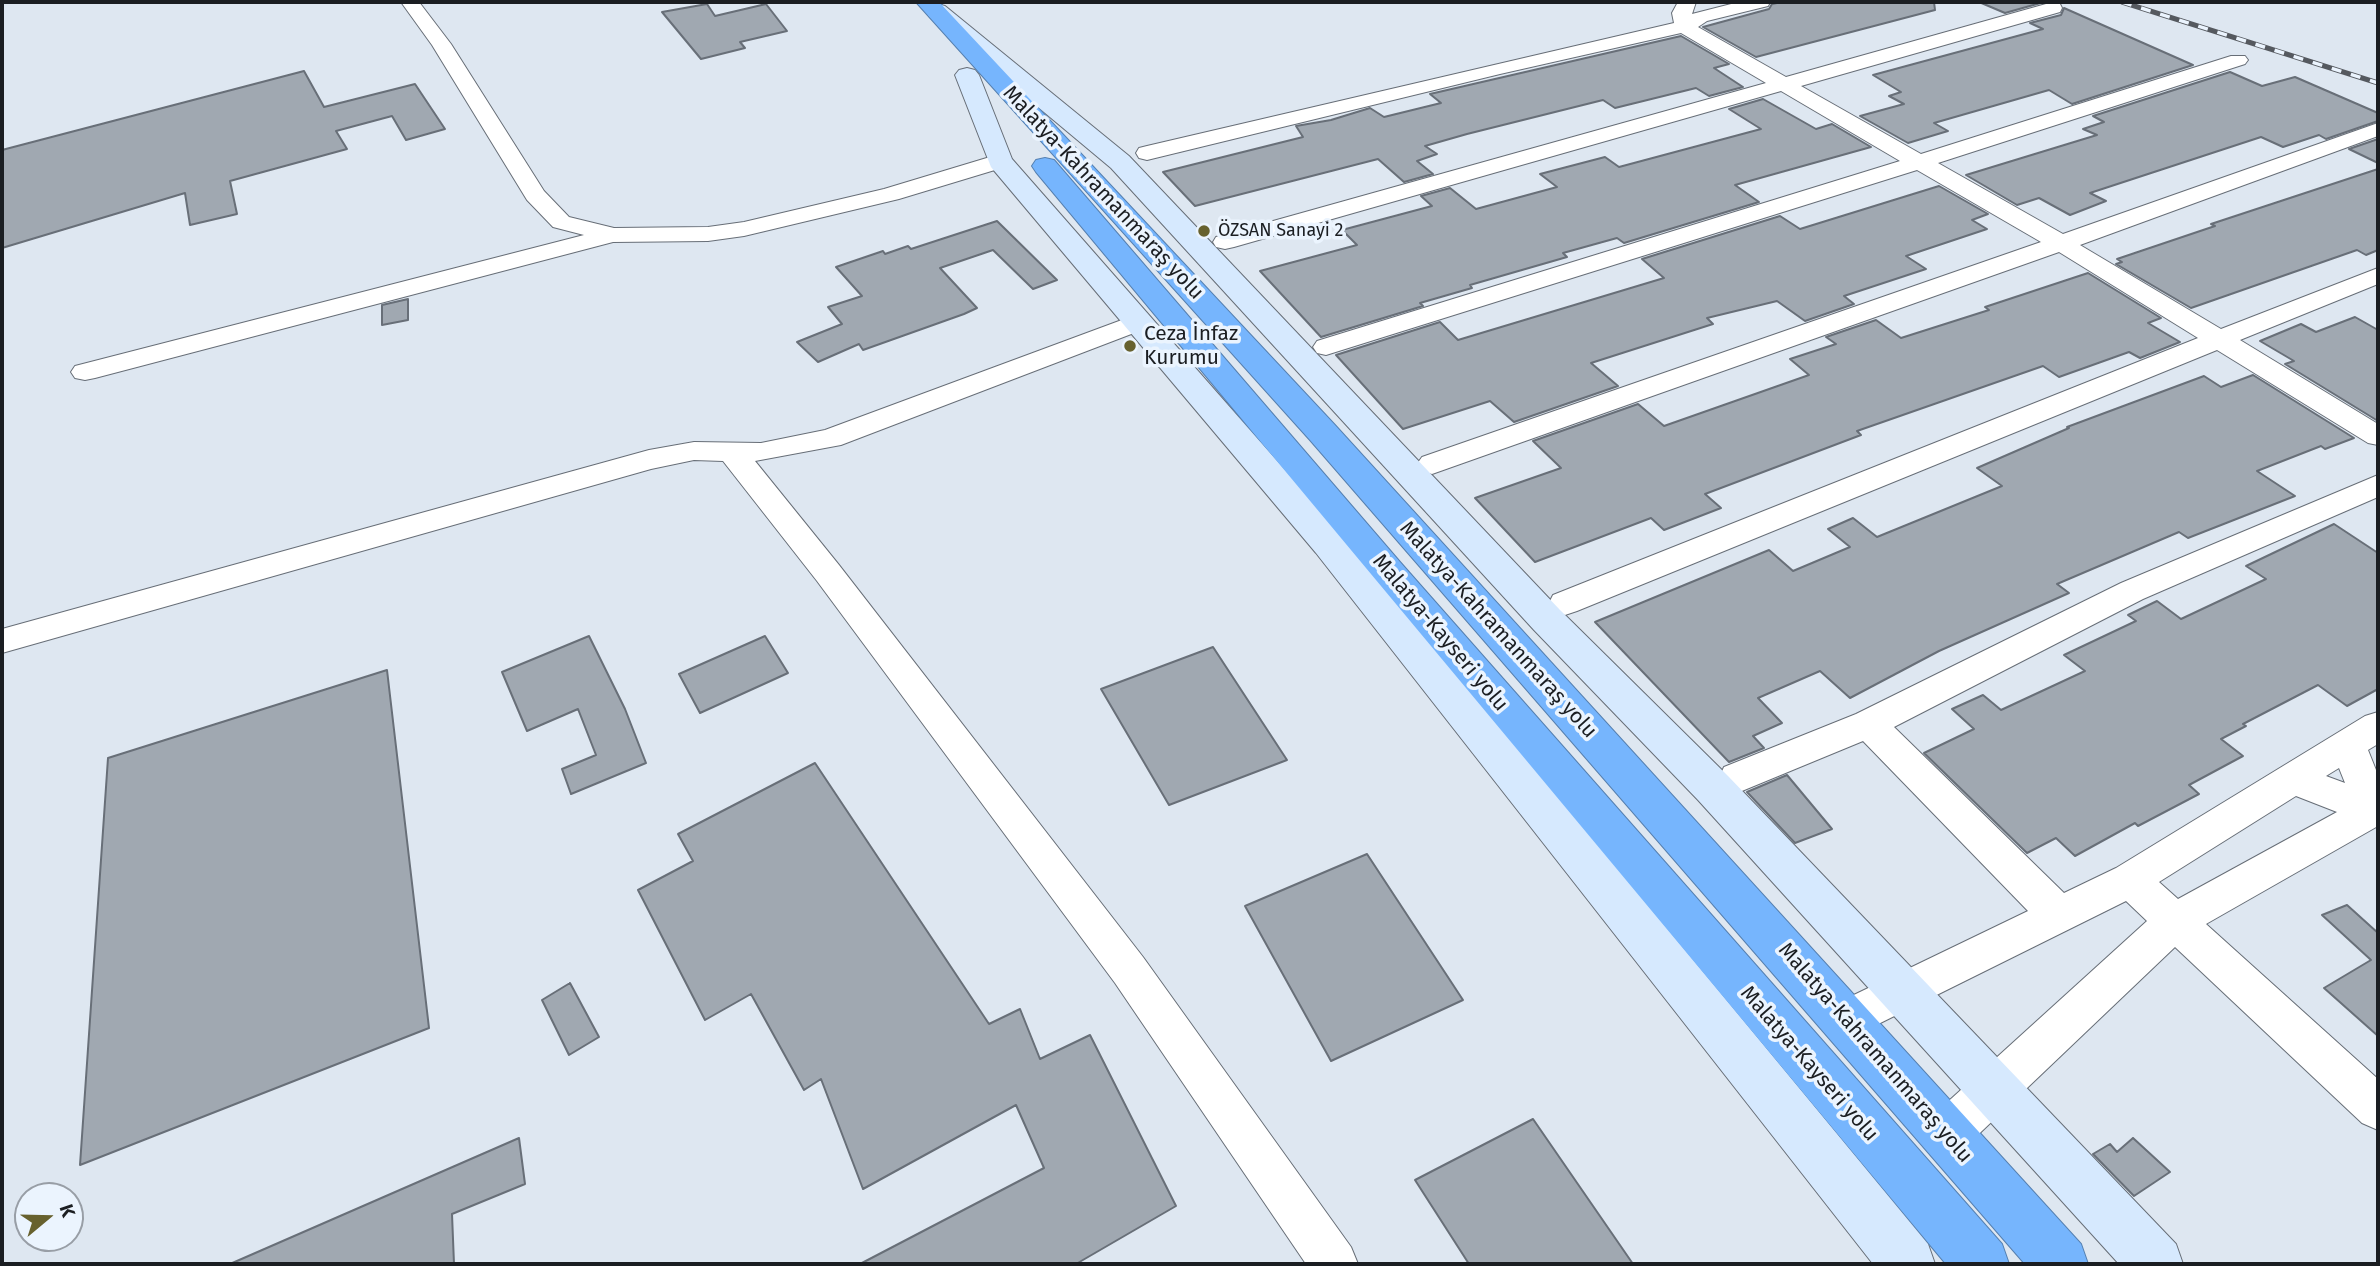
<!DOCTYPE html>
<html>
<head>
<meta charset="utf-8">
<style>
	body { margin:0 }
	#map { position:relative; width:2380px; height:1266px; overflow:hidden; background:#dee7f1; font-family:"Fira Sans",sans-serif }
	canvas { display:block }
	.frame { position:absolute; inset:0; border:4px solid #1b1e22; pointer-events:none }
	.north { position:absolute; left:14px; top:1182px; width:70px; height:70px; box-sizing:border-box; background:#ebf4fe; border:2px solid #989ea6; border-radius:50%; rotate:71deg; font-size:19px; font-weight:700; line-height:28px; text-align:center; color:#1b1e22 }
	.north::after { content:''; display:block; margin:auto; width:24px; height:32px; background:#67612e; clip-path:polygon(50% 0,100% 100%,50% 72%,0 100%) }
</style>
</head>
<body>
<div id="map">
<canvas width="2380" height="1266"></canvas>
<div class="frame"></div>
<div class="north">K</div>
</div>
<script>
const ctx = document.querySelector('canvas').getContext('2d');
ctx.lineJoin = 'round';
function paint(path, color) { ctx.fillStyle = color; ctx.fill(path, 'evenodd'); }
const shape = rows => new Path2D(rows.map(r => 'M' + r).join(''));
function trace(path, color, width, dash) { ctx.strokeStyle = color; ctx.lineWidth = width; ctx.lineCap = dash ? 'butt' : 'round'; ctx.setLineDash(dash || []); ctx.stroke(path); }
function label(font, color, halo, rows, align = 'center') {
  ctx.font = font + ' "Fira Sans",sans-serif'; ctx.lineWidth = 7; ctx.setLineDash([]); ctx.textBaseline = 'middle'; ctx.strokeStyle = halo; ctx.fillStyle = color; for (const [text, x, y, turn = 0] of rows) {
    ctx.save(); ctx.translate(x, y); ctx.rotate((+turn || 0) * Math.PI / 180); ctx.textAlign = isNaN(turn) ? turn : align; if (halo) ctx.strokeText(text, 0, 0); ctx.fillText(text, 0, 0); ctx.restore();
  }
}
const building = shape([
	[1782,2,1934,2,1935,10,1756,57,1703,27,1769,9,1772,4,1782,2],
	[1979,2,2044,2,2005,13,1979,2],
	[707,4,715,16,766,4,787,31,740,42,745,48,701,59,662,12,707,4],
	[2064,8,2193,65,2072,104,2049,90,1934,123,1948,131,1908,143,1860,116,1904,104,1889,96,1901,92,1873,75,2043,29,2030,23,2061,15,2064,8],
	[1681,36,1729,64,1714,68,1743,87,1709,96,1696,88,1615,108,1603,100,1467,134,1425,146,1437,154,1417,161,1433,174,1404,182,1378,159,1195,206,1163,172,1303,137,1296,126,1331,120,1370,108,1384,117,1441,103,1430,94,1681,36],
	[304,71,324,107,415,84,445,129,406,140,392,116,336,131,347,149,230,181,237,214,190,225,185,193,2,248,2,150,304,71],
	[2230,72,2262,86,2295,77,2378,113,2378,121,2326,139,2319,135,2283,147,2261,137,2090,193,2106,201,2070,215,2039,198,2017,205,1966,175,2097,135,2083,129,2104,122,2093,116,2230,72],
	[1763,99,1816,129,1832,124,1871,147,1735,185,1759,202,1624,243,1617,238,1563,253,1567,257,1470,285,1472,288,1420,303,1423,306,1321,337,1260,271,1357,245,1342,230,1432,206,1421,196,1450,188,1476,209,1557,187,1540,174,1605,157,1619,167,1761,129,1729,109,1763,99],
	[2378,139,2378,163,2349,149,2378,139],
	[2378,169,2378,250,2366,255,2357,250,2191,308,2116,264,2122,262,2117,259,2215,226,2211,224,2378,169],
	[1939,186,1988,214,1972,220,1987,229,1906,256,1926,269,1844,296,1854,304,1805,321,1777,301,1707,318,1713,324,1591,363,1618,386,1514,422,1490,401,1403,429,1336,355,1440,322,1458,340,1664,278,1642,259,1780,216,1800,229,1939,186],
	[997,221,1057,280,1033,289,993,250,940,268,977,308,964,314,863,350,859,344,818,362,797,342,842,324,828,307,862,296,836,267,883,251,885,254,908,246,911,249,997,221],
	[2088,273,2161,318,2148,323,2180,342,2140,358,2129,352,2059,377,2043,366,1857,431,1861,435,1705,494,1721,508,1664,530,1651,518,1535,562,1475,498,1561,468,1533,441,1638,404,1664,426,1809,375,1790,359,1836,344,1826,337,1876,320,1901,338,1989,310,1985,307,2088,273],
	[408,299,408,320,382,325,382,305,408,299],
	[2355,317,2378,330,2378,421,2285,364,2294,361,2260,341,2301,324,2316,332,2355,317],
	[2253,375,2354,438,2325,449,2321,446,2257,471,2295,496,2188,538,2179,532,2057,584,2069,593,1939,651,1850,698,1820,671,1758,698,1782,723,1753,736,1764,748,1729,762,1595,622,1769,550,1793,571,1850,547,1828,529,1853,518,1877,537,2002,486,1977,468,2069,428,2067,427,2204,376,2221,387,2253,375],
	[2334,524,2378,553,2378,689,2347,706,2318,685,2243,724,2246,726,2221,739,2243,756,2189,785,2199,794,2138,826,2135,823,2075,856,2056,838,2027,853,1924,753,1974,729,1952,709,1983,695,2001,710,2085,671,2064,655,2136,621,2128,615,2157,601,2181,619,2266,579,2246,566,2334,524],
	[589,636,625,709,646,763,571,794,562,769,596,755,578,709,527,731,502,672,589,636],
	[765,636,788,673,700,713,679,674,765,636],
	[1213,647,1287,760,1169,805,1101,689,1213,647],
	[387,670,429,1028,80,1165,108,758,387,670],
	[815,763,989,1024,1020,1009,1040,1059,1090,1035,1176,1206,1076,1264,860,1264,1044,1168,1016,1105,863,1189,821,1079,804,1090,751,994,705,1020,638,890,693,861,678,834,815,763],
	[1787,775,1832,829,1795,843,1747,792,1787,775],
	[1367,854,1463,1000,1331,1061,1245,906,1367,854],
	[2347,905,2378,933,2378,1036,2324,988,2371,960,2322,915,2347,905],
	[570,983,599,1037,569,1055,542,1000,570,983],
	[1533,1119,1633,1264,1469,1264,1415,1180,1533,1119],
	[519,1138,525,1184,452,1214,454,1264,230,1264,519,1138],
	[2133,1138,2170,1172,2134,1196,2093,1154,2110,1144,2117,1152,2133,1138]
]);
paint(building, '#a0a8b1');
trace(building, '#686f78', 2);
const street = shape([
	[401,2,419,2,451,44,544,191,569,217,614,228,708,227,744,222,884,189,1000,154,1008,156,1011,161,1008,166,899,199,744,236,708,241,613,242,95,378,85,380,75,378,71,372,75,366,584,235,553,227,527,200,432,45,401,2],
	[1678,2,1696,2,1692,14,1739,2,1770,2,1768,6,1707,21,1698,27,1786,77,2046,4,2060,4,2062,8,2060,12,1801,86,1921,154,2231,56,2245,56,2248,60,2245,64,1938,163,2063,234,2378,123,2378,136,2080,245,2221,329,2378,268,2378,284,2240,340,2378,424,2378,445,2368,443,2217,350,1577,611,1565,615,1553,611,1549,603,1553,595,2198,338,2059,252,1432,474,1422,471,1417,464,1422,457,2041,242,1917,170,1326,355,1317,353,1313,347,1317,341,1900,161,1781,91,1234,247,1225,249,1216,247,1213,242,1216,237,1766,83,1681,33,1500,74,1147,160,1139,158,1136,153,1139,148,1147,146,1674,23,1672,13,1678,2],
	[1138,314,1147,316,1151,322,1147,328,841,445,755,461,839,565,1143,957,1351,1247,1358,1264,1306,1264,1115,983,817,581,723,461,694,460,651,469,2,653,2,629,649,450,694,442,761,443,825,430,1138,314],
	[2378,475,2378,497,2143,599,1894,727,2064,893,2116,868,2365,716,2378,712,2378,744,2368,750,2378,775,2378,826,2206,924,2378,1079,2378,1130,2362,1123,2175,947,1962,1150,1946,1156,1930,1150,1924,1134,1930,1118,2147,921,2126,901,1846,1040,1831,1034,1825,1020,1831,1006,2028,911,1863,741,1737,793,1724,789,1719,778,1724,767,1856,714,2121,583,2378,475],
	[2339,768,2345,783,2326,776,2339,768],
	[2296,796,2337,812,2178,899,2159,882,2296,796]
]);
const secondary = shape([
	[937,4,945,6,1129,156,1560,610,1728,776,2176,1244,2183,1264,2119,1264,1698,800,1534,630,1111,168,929,16,926,11,929,6,937,4],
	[967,68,975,70,979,75,1012,159,1342,535,1928,1244,1935,1264,1873,1264,1316,553,991,167,955,75,959,70,967,68]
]);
const highway = shape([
	[916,2,939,2,1334,424,2081,1244,2088,1264,2025,1264,1310,440,916,2],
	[1045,158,1054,160,1400,562,2002,1244,2009,1264,1946,1264,1036,172,1032,166,1036,160,1045,158]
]);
trace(street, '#676e77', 2);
trace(secondary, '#676e77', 2);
trace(highway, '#5680b0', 2);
paint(street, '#fff');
paint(secondary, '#d6e9fe');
paint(highway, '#76b5fd');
const rail = shape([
	[2122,2,2378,83]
]);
trace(rail, '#55595f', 5);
trace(rail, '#ebf4fe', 3.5, [10]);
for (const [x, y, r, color] of [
	[1204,231,7,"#67612e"],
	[1130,346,7,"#67612e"]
]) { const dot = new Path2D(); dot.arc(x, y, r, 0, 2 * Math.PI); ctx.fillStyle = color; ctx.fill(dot); trace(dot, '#ebf4fe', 2.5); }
label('18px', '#1b1e22', '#ebf4fe', [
	["ÖZSAN Sanayi 2",1218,231]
], 'left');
label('21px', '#1b1e22', '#ebf4fe', [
	["Malatya-Kahramanmaraş yolu",1103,193,47],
	["Malatya-Kahramanmaraş yolu",1498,630,48],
	["Malatya-Kayseri yolu",1440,633,50],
	["Malatya-Kahramanmaraş yolu",1875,1053,49],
	["Malatya-Kayseri yolu",1809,1064,49]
]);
label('21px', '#1b1e22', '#ebf4fe', [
	["Ceza İnfaz",1144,334],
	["Kurumu",1144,358]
], 'left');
</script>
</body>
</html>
